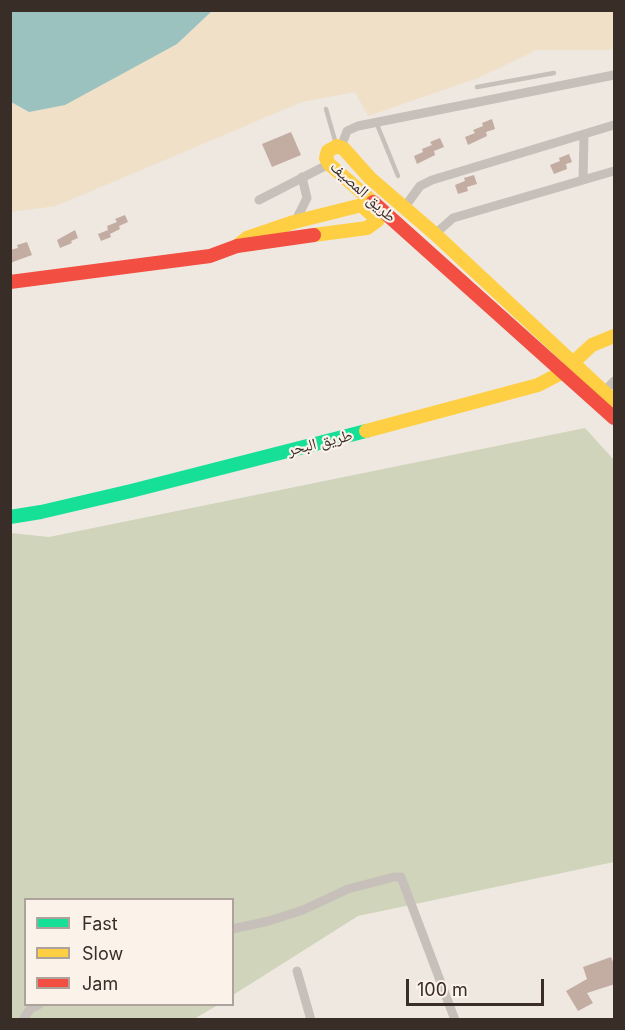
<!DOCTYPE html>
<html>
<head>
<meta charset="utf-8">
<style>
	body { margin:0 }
	#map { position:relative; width:625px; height:1030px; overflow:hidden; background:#eee8e1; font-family:Inter,sans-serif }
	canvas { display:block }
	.frame { position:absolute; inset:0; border:12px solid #392d28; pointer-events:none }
	.legend { position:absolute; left:24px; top:898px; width:210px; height:108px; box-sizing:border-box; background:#fbf2e9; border:2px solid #ada39c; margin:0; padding:8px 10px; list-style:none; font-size:18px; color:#392d28 }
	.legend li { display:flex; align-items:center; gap:12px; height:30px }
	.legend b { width:30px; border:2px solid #ada39c }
	.scale { position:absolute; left:406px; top:979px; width:138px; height:27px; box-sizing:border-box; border:3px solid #392d28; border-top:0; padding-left:8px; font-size:18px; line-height:21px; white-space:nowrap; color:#392d28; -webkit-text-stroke:4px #fbf2e9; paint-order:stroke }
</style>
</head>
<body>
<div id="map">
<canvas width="625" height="1030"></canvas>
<div class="frame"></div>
<ul class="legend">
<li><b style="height:8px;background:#16e098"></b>Fast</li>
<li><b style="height:8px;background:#ffcf43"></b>Slow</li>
<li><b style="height:8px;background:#f24e42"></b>Jam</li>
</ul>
<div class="scale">100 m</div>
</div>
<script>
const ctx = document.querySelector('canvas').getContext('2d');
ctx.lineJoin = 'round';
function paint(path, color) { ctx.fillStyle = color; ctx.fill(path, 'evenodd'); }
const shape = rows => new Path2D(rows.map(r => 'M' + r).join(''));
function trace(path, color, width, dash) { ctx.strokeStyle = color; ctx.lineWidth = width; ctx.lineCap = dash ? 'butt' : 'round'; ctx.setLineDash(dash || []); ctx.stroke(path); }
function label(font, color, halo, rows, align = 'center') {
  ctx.font = font + ' Inter,"Noto Naskh Arabic",sans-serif'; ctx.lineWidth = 4.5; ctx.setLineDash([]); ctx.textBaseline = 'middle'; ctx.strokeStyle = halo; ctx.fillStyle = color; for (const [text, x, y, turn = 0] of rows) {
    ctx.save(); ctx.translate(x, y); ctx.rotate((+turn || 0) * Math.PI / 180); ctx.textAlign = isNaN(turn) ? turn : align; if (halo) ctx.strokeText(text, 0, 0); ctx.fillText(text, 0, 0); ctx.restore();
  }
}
paint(shape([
	[585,428,614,460,614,862,358,916,233,995,232,900,26,900,26,1004,218,1005,194,1019,11,1019,10,533,49,537]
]), '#d0d4ba');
paint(shape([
	[212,11,614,11,614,48,609,50,537,50,478,78,368,116,355,92,302,102,56,206,11,212,10,102,29,112,177,44]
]), '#efe0c7');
paint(shape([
	[10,11,11,10,212,11,177,44,65,105,29,112,11,102]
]), '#9cc2c0');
paint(shape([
	[492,119,495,129,486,132,487,136,468,145,465,137,475,133,473,130,483,126,482,123],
	[291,132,301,155,272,167,262,144],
	[440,138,444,147,434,151,435,155,417,164,414,156,423,152,422,149,432,145,430,142],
	[569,154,572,162,566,164,567,169,554,174,550,165,560,161,559,158],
	[474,175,477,184,467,187,468,191,458,194,455,185,465,181,464,178],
	[125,215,128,222,119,226,120,229,110,234,111,237,101,241,98,234,108,230,107,226,117,222,115,219],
	[75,230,78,238,71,241,72,243,60,248,57,240],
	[27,242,32,255,10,263,10,250,18,248,17,245],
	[611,957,615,967,615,984,587,993,593,1003,578,1011,566,991,587,979,583,967]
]), '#c3aca2');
trace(shape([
	[477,87,554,73],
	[326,109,336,144],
	[376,122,398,176]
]), '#c7c0ba', 4.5);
trace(shape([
	[341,147,347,131,358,126,614,75],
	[583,180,584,134],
	[259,200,329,164],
	[404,208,420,186,432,180,614,125],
	[294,224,307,198,302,177],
	[435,234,453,218,614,171],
	[604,392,614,381],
	[232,929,269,921,303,910,348,889,394,877,401,877,455,1020],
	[297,971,311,1020],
	[23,1020,30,1009,40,1004]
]), '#c7c0ba', 9);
trace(shape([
	[10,517,41,512,131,491,366,431]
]), '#16e098', 14);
trace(shape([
	[373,202,329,164,326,158,328,151,337,146,344,149,370,178,435,234,614,401],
	[237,246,247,238,294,222,358,206,362,206,378,220,367,228,314,235],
	[366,431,538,385,563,372,592,345,614,336]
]), '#ffcf43', 14);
trace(shape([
	[373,202,614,418],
	[10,282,210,256,237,246,314,235]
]), '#f24e42', 14);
label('16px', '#392d28', '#fbf2e9', [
	["طريق المصيف",363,192,42],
	["طريق البحر",320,443,-14]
]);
</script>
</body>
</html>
